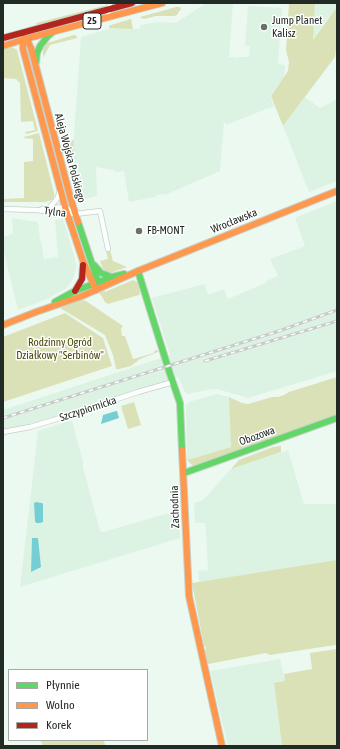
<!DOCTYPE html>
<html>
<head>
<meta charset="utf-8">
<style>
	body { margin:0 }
	#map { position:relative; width:340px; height:749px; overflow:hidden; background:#ecf9f0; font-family:"Asap Condensed",sans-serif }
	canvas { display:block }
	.frame { position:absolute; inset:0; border:4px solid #212a24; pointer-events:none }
	.legend { position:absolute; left:8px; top:669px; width:140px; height:72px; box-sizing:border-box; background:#fff; border:1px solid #a6aaa7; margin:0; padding:5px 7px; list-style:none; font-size:12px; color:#212a24 }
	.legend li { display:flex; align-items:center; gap:8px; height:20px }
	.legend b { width:20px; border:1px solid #a6aaa7 }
</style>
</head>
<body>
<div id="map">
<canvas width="340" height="749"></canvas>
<div class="frame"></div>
<ul class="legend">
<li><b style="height:5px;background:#63d668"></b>Płynnie</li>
<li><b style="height:5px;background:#ff974d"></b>Wolno</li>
<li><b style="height:5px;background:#b3261e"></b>Korek</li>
</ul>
</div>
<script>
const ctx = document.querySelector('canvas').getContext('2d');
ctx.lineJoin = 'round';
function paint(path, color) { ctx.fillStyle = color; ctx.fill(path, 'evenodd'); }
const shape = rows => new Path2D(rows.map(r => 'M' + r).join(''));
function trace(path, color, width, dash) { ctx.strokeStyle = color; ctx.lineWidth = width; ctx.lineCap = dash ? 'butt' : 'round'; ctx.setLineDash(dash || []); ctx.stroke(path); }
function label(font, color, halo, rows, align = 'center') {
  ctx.font = font + ' "Asap Condensed",sans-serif'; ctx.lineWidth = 3; ctx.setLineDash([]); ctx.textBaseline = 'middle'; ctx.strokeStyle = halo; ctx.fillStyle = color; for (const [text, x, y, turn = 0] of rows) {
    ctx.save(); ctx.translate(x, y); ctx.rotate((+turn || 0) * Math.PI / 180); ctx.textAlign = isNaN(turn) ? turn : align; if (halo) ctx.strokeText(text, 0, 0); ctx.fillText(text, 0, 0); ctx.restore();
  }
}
paint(shape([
	[206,3,233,3,229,57,237,58,238,57,249,57,250,46,245,46,248,6,282,8,278,64,285,65,284,77,270,96,274,106,226,125,224,121,220,171,165,195,164,194,156,195,155,197,129,202,124,171,115,172,114,169,112,170,96,167,97,196,85,199,80,183,81,182,78,173,75,174,72,164,81,37,111,28,139,29,141,25,151,23,163,22,176,23],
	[315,3,337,3,337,7,312,40],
	[305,97,320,108,337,99,337,181,309,192,283,126],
	[337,201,337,371,248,398,217,389,208,390,187,394,185,392,178,377,169,381,56,417,3,431,3,410,170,355,152,298,204,284,208,295,224,289,228,299,266,283,266,281,278,276,270,259,305,246,295,218],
	[12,218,38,222,40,241,41,241,44,259,58,257,55,220,63,219,74,255,76,264,76,270,72,281,65,289,47,299,18,310,3,248,3,237,13,234],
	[217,394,229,397,230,398,231,447,187,460,186,406,189,402],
	[72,420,83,462,83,467,100,531,103,532,179,510,180,538,20,587,38,431],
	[288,450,304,504,337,504,337,561,199,582,198,571,208,570,206,532,205,523,196,523,195,522,194,503,203,500,231,469],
	[280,659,285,681,274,684,282,746,228,746,210,671]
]), '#dcf3e4');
paint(shape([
	[289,3,315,3,313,40,337,7,337,41,335,57,283,126,271,96,288,71,289,62,286,50],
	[103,6,107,6,106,7,37,26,36,23],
	[176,7,180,7,181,9,178,13,178,14,175,16,156,16,144,19,141,18,140,17],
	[131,19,133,29,109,28,109,26,111,25],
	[74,35,77,36,77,38,50,45,43,58,43,48,47,43],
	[11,47,18,50,17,50,38,131,26,134,25,132,35,130,33,121,21,122,20,83,16,79,3,78,3,48],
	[29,50,48,123,48,124,38,95,26,51],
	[49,131,50,131,68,200,65,200,48,132],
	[39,133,54,193,54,197,52,200,45,202,3,202,3,199,24,198,24,162,33,161,33,139,23,138,24,137],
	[74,140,72,164,75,173,78,173,80,182,78,183,86,211,77,183,74,184,63,143],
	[106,250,110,250,113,261,127,267,113,272,108,272,103,269,100,261,108,259],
	[133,280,135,281,138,283,140,292,139,295,108,304,105,302,101,295,100,295,99,292,104,290,105,292],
	[78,300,82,300,86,301,123,326,121,329,122,336,125,336,133,359,154,353,155,350,159,351,158,352,140,359,131,366,119,369,116,369,113,355,105,335,60,308],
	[65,313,103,338,112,366,3,402,3,337],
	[337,377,337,415,193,466,187,460,231,447,229,397,242,403,248,404,272,397,278,397,284,395,289,392],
	[134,402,141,425,128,429,121,406],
	[281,446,281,452,231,469,239,460,273,447],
	[337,560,337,644,335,645,270,655,266,653,208,664,207,663,204,650,206,649,206,647,204,646,192,583],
	[337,649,337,746,282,746,274,683,285,681,284,674,312,669,310,653],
	[40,740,103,740,106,746,43,746]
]), '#dae1b7');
paint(shape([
	[116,411,117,411,119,418,101,424,103,415],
	[36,502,42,503,43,504,43,522,40,523,36,523,35,521,34,503],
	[32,538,38,538,41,567,31,572]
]), '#76ced5');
const street = shape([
	[108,17,110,3],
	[50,207,57,199,60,191],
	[3,209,36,210,75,214,100,211,108,249],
	[42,209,65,207,74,213],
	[3,432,30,427,60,418,138,392,173,382]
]);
const fast = shape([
	[36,62,37,53,40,46,48,36,53,32],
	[78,222,98,282,96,290],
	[94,265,101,273,112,277],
	[138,271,170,374,180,403,182,450],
	[55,302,75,291,112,277,124,274],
	[184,473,337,418]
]);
const slow = shape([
	[24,38,25,39,23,43,23,49,65,207,83,261,96,290],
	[25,39,28,42,31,48,71,200,78,222],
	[3,46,25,39,162,3],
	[3,325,36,312,82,296,138,271,337,191],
	[182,450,189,596,222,746]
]);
const jam = shape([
	[3,38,132,3],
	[75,291,82,279,83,265]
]);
trace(street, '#c6d0ca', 6);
trace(fast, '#c6d0ca', 8);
trace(slow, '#c6d0ca', 8);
trace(jam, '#c6d0ca', 8);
trace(street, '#fcfefd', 4.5);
trace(fast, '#63d668', 6);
trace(slow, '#ff974d', 6);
trace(jam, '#b3261e', 6);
const rail = shape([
	[205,361,337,321],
	[3,418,279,331,337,310]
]);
trace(rail, '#c8cbc9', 3);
trace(rail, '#fff', 1.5, [4.5]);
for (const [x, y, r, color] of [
	[264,27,4,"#68726b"],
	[139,231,4,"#68726b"]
]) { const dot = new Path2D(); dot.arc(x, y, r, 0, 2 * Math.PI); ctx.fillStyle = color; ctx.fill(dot); trace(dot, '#fff', 1.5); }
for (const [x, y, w] of [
	[92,21,18]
]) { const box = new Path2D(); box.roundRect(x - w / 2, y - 8, w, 16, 3); ctx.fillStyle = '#fff'; ctx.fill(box); trace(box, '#212a24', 1); }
label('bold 10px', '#212a24', null, [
	["25",92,21]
]);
label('11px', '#212a24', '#fff', [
	["Jump Planet",272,21],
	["Kalisz",272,34],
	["FB-MONT",147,231]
], 'left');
label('11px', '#212a24', '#fff', [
	["Aleja Wojska Polskiego",70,158,75],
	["Tylna",55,212,7],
	["Wrocławska",234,221,-22],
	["Szczypiornicka",88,409,-18],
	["Obozowa",257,436,-20],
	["Zachodnia",175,507,-92]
]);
label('11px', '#494907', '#fff', [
	["Rodzinny Ogród",60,343],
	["Działkowy \"Serbinów\"",60,356]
]);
</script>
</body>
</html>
